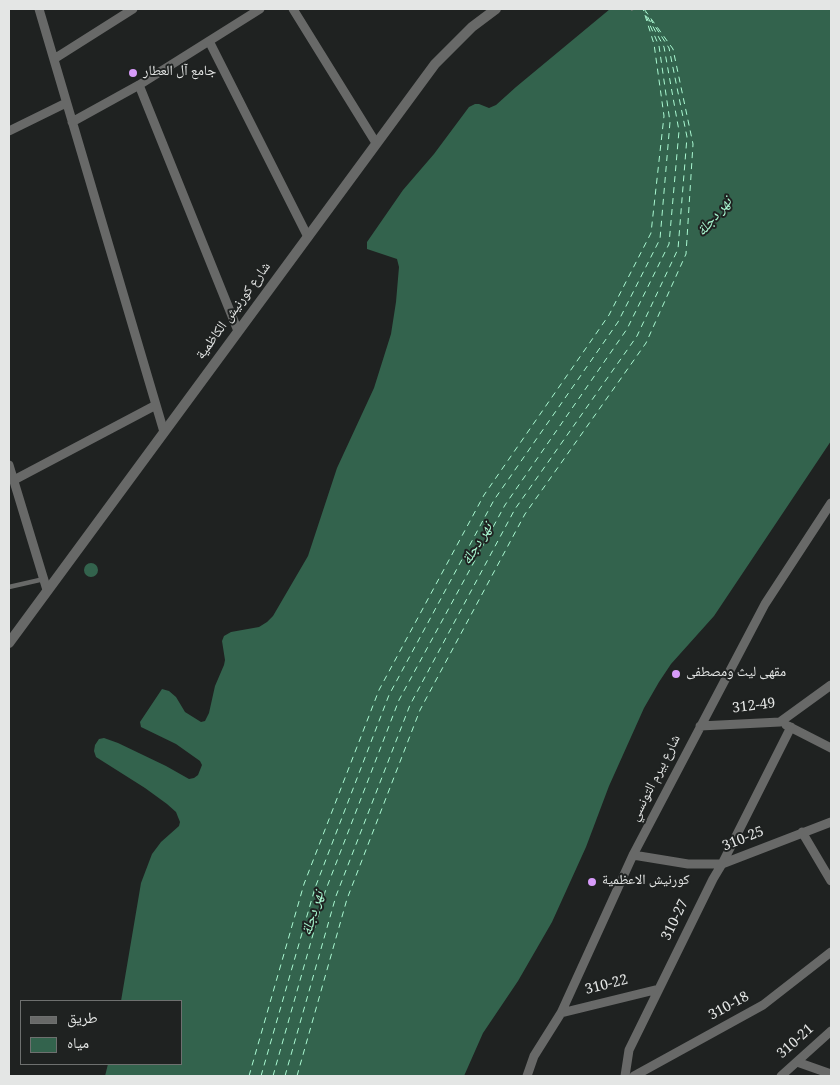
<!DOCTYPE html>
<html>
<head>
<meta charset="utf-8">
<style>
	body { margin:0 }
	#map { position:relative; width:840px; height:1085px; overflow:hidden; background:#1f2221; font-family:Georgia,"Noto Naskh Arabic",serif }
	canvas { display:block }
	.frame { position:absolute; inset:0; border:10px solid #e4e6e5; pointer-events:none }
	.legend { position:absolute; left:20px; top:1000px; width:162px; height:65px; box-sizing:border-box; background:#1f2221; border:1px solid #6e706f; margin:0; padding:6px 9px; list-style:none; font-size:15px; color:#e4e6e5 }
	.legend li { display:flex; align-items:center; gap:10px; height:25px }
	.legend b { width:25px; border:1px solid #6e706f }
</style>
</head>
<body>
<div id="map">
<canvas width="840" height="1085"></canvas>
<div class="frame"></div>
<ul class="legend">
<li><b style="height:6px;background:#686968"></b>طريق</li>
<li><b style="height:14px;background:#33634d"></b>مياه</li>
</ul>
</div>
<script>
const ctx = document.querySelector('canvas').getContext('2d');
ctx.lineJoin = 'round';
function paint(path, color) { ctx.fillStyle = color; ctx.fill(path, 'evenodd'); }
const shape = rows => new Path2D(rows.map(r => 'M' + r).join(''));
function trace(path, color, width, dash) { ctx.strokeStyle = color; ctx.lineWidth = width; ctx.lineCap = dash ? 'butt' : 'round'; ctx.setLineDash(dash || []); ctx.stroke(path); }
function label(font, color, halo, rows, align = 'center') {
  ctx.font = font + ' Georgia,"Noto Naskh Arabic",serif'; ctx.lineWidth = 4; ctx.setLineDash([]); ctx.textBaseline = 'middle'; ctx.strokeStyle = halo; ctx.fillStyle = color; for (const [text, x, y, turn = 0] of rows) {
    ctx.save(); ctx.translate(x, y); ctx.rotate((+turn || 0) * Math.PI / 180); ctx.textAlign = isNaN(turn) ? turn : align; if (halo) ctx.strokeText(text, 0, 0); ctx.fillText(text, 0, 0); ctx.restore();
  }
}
paint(shape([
	[610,9,831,9,831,441,714,616,671,664,659,682,644,708,609,786,586,847,552,922,518,981,483,1033,464,1076,105,1076,108,1064,181,1064,181,1001,121,1001,141,883,152,854,161,842,179,826,180,822,176,812,167,804,145,788,96,757,94,751,95,745,99,739,104,738,118,743,166,766,189,779,194,778,198,775,202,765,200,761,176,744,141,727,140,722,162,689,169,691,176,697,185,712,201,722,205,721,209,713,215,686,224,665,225,660,222,641,224,636,231,632,259,627,267,622,273,616,308,556,337,468,374,388,391,334,396,302,399,267,397,259,367,249,367,242,403,190,434,154,469,107,475,104,479,104,489,108,496,105,516,87],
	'84 570a7 7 0 1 1 14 0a7 7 0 1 1-14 0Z'
]), '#33634d');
trace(shape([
	[249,1076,304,884,379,690,484,495,609,315,651,233,664,116,654,44,644,12],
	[261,1076,315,888,389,695,494,500,618,322,660,239,670,122,659,46,643,9],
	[273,1076,325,892,399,700,505,505,627,329,669,244,679,131,664,47,645,12],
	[285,1076,336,896,410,705,515,509,637,336,678,249,687,137,669,48,651,20],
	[297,1076,347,899,420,710,525,514,646,343,686,254,693,144,673,49,644,9]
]), '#a9f8d1', 1, [6, 5]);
trace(shape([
	[631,10,633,9]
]), '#797c7b', 2, [5, 2.5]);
trace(shape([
	[9,587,44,579]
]), '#686968', 4.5);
trace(shape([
	[39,9,164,432],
	[293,9,376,143],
	[209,41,308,237],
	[54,59,133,9],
	[139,85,238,331],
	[72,122,139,85,260,9],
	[9,131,66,103],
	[9,465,47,590],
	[14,480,156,405],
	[786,725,831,748],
	[700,726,780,722,831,685],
	[802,832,831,881],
	[633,855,688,864,722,864,831,822],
	[561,1013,659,989],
	[797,1062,831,1074],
	[527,1076,534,1056,561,1013,633,855,765,604,831,503],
	[625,1076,629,1050,713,879,722,864,791,727],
	[634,1076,763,1005,831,952],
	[781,1076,831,1031]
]), '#686968', 9);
trace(shape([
	[9,643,435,64,472,27,496,9]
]), '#686968', 10);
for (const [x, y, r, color] of [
	[133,73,5,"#d79bf9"],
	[676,674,5,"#d79bf9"],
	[592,882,5,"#d79bf9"]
]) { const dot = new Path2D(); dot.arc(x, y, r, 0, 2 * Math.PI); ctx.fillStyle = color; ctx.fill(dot); trace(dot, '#1f2221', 2); }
label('14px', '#e4e6e5', '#1f2221', [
	["جامع آل العطار",143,73],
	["مقهى ليث ومصطفى",686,674],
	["كورنيش الاعظمية",602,882]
], 'left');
label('14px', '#e4e6e5', '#1f2221', [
	["شارع كورنيش الكاظمية",235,312,-54],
	["312-49",754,708,-7],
	["شارع بيرم التونسي",657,779,-63],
	["310-25",744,841,-22],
	["310-27",677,921,-64],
	["310-22",607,987,-14],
	["310-18",730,1008,-29],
	["310-21",797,1043,-42]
]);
label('italic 15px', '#a9f8d1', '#1f2221', [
	["نهر دجلة",716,218,-50],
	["نهر دجلة",479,545,-59],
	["نهر دجلة",315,914,-73]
]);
</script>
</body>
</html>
